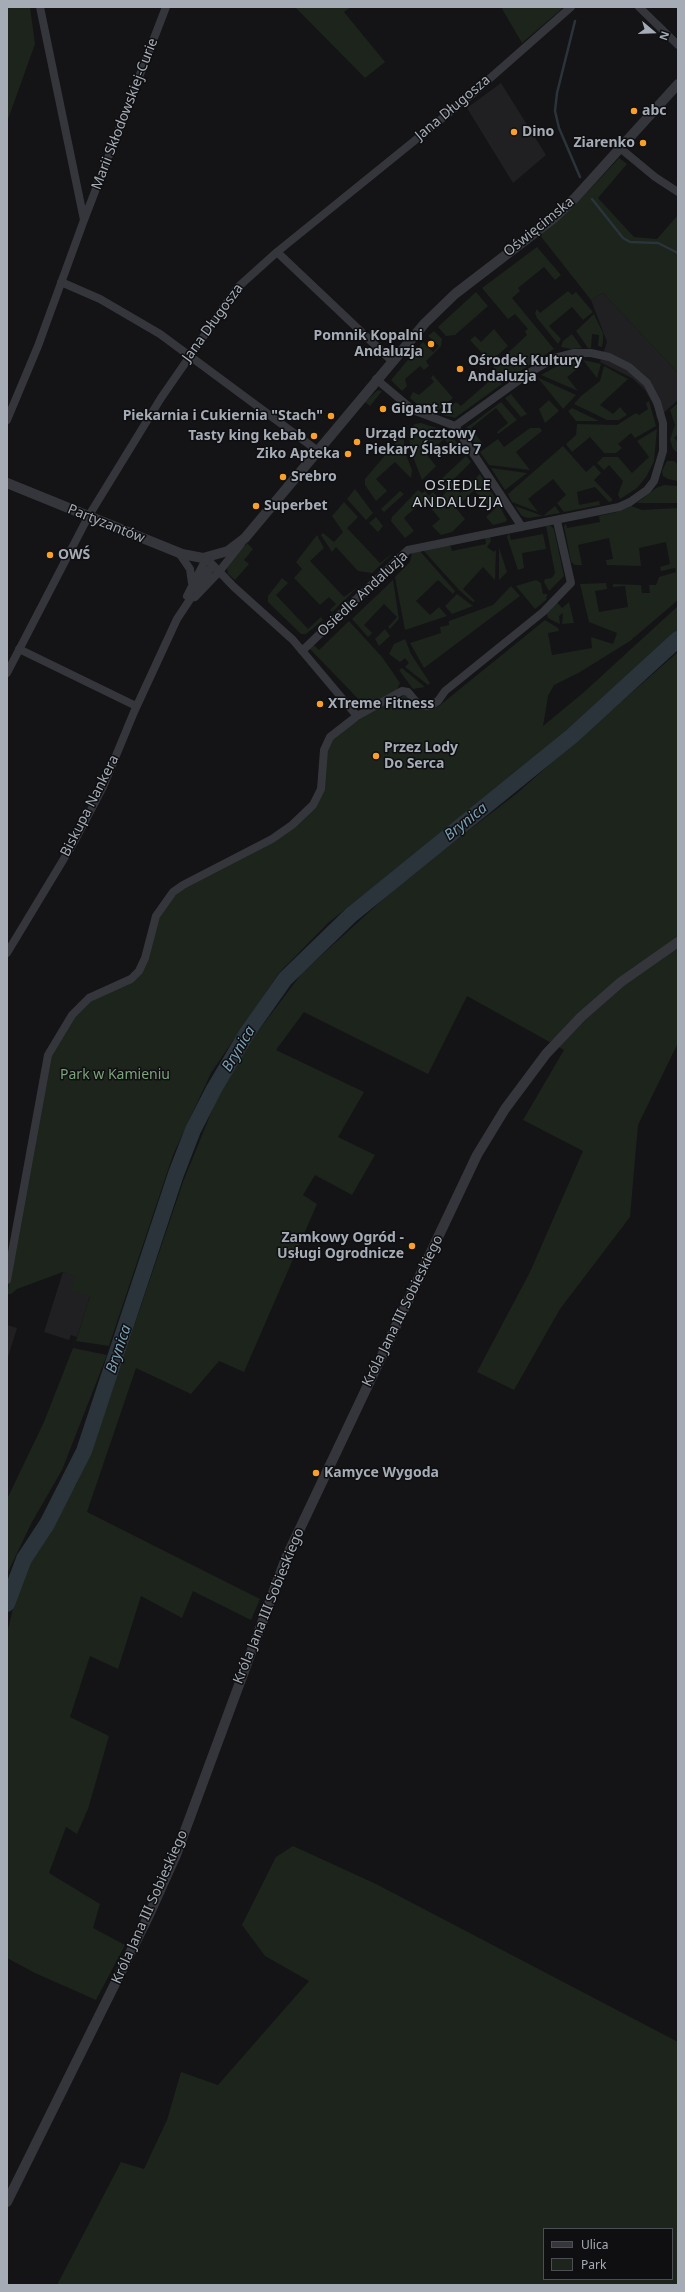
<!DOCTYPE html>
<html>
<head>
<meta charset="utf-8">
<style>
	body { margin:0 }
	#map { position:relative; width:685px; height:2292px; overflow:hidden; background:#141416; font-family:"Noto Sans",sans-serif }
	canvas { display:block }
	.frame { position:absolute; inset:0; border:8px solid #a5acb6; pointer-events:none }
	.legend { position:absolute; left:543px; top:2228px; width:130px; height:52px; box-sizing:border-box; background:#0f0f11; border:1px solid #4b4e53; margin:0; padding:5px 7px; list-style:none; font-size:12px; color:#a5acb6 }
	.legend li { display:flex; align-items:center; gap:8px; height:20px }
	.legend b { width:20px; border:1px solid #4b4e53 }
	.north { position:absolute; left:633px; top:12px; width:40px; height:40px; -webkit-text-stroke:3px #0f0f11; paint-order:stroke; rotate:109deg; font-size:11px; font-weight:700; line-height:16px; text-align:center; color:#a5acb6 }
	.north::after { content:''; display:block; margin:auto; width:14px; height:18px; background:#a5acb6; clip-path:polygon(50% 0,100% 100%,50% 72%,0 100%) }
</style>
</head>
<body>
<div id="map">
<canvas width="685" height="2292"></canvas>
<div class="frame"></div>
<ul class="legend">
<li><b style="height:5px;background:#35363b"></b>Ulica</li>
<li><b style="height:11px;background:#1c241c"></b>Park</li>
</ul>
<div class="north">N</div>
</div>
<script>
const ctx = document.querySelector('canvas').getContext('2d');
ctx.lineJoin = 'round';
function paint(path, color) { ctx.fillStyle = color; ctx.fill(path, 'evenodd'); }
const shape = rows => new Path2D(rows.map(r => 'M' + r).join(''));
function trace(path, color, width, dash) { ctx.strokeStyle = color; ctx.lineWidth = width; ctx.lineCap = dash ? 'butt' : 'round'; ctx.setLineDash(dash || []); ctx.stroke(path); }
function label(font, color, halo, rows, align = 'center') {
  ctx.font = font + ' "Noto Sans",sans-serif'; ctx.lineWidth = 3; ctx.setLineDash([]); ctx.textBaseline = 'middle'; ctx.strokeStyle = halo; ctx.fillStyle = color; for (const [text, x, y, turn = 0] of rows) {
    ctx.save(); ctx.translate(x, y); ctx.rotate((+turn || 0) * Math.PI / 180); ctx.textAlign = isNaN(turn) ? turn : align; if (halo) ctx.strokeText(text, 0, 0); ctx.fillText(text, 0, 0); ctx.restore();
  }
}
paint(shape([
	[501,83,546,155,513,183,467,108],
	[603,293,678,373,678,400,657,419,655,408,645,390,632,378,600,362,607,342,591,300],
	[63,1272,76,1276,90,1296,77,1337,71,1335,69,1340,44,1332],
	[7,1325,17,1328,8,1357,7,1357]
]), '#202023');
paint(shape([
	[7,7,30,7,35,44,7,122],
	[295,7,351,7,344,12,385,62,365,78],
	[501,7,564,7,522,43],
	[619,158,627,164,598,198,634,237,657,239,678,215,678,373,603,293,591,300,539,234,578,202],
	[537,247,561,275,555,280,544,267,518,288,520,291,512,298,554,349,505,381,493,367,527,335,525,331,528,329,515,314,508,319,482,288],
	[568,291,572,295,576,292,593,312,583,320,572,307,549,326,561,339,558,344,537,318,535,313,537,309,540,313],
	[476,292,488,306,455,335,446,336,438,327,440,325],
	[594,314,603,333,603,341,602,347,598,346,599,335,592,334,591,348,588,348,576,331],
	[494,329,508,346,490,362,470,340,475,336,481,342],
	[434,331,442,339,441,346,426,361,429,366,424,370,420,366,405,379,407,386,402,391,391,380,423,342,433,352,439,346,428,336],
	[572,334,582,348,571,349,561,347,563,341],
	[583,360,601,364,597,378],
	[579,361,582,365,567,377,578,391,541,375,559,365],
	[604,366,628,379,600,405,613,414,620,407,627,415,619,420,607,420,574,404,581,396,600,381],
	[433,375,453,398,435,413,423,409,410,398,413,392,419,395,434,382,431,378],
	[495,376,502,384,455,418,443,415,444,412,456,402,461,406],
	[538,378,539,378,576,395,563,409],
	[378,390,382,391,370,406,365,402],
	[511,394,527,414,521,417,505,398],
	[549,400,559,411,545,423,539,409],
	[649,401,656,426,635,438,631,433,618,444,622,448,616,453,604,453,590,437,572,452,566,444,576,435,577,424,617,425,636,413,639,415,648,409,646,403],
	[501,402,517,420,498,434,497,432,508,423,496,408,471,428,483,444,478,448,467,433,466,428],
	[678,403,678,434,674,438,678,442,678,453,673,449,670,440,675,425,670,410],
	[572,408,599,421,576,421,568,411],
	[421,423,449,432,463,451,459,455,444,439,427,455,436,466,422,480,410,449,409,430,415,424],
	[530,428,540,428,542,431,516,452,530,470,489,465,480,452,498,439,504,447],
	[657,429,654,461,646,477,637,488,620,499,618,494,623,481,609,465,604,470,597,463,603,457,618,457,632,473,649,457,637,441],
	[404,433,404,450,412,470,411,478,395,462,376,479,387,491,376,501,365,485,365,479],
	[563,446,586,472,594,465,601,473,594,480,612,499,612,501,609,502,595,487,577,492,579,505,599,501,600,505,564,512,557,503,566,495,553,479,528,499,538,512,512,502,508,494],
	[466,456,471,462,451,482,460,493,480,474,497,501,490,507,474,490,456,508,465,519,452,532,441,535,432,526,440,519,424,500,404,518,414,531,405,538,391,521,392,517,418,490,422,493,425,491,429,496,433,492,440,499,446,492,438,482],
	[667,461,674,461,678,464,678,481,668,479,663,476,662,471],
	[491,468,527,473,505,490],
	[664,485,678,486,678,503,637,503,656,488],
	[355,489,373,513,366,520,347,499],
	[400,491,404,494,384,512,381,509],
	[344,502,358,517,347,528,380,563,393,553,372,573,358,571,336,547,332,552,321,535,323,533,334,542,343,532,332,516],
	[499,505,507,520,505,522,493,525,486,517],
	[515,506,543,516,555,506,560,513,549,515,528,518,522,516],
	[631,506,642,510,678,508,678,600,630,641,580,672,554,685,548,696,543,726,583,693,678,606,678,632,548,749,328,923,279,973,211,1073,173,1155,109,1346,76,1341,90,1296,71,1290,75,1276,63,1272,17,1289,11,1294,7,1294,49,1058,71,1021,85,1004,134,980,164,907,182,888,272,842,317,804,326,749,332,740,352,724,372,711,405,695,420,709,431,710,439,706,545,620,558,628,559,631,548,633,552,655,592,648,591,637,613,644,617,633,589,622,580,584,606,583,607,589,595,591,599,612,628,607,625,586,613,587,613,584,641,585,642,593,650,593,649,585,656,585,659,577,676,572,675,568,661,571,660,567,670,564,666,542,639,548,641,566,607,565,606,560,613,559,609,538,578,545,582,565,575,565,571,562,564,526,566,524,567,528,600,522,599,516,617,512],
	[376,517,383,526,378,532,369,523],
	[550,525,554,529,564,576,549,591,544,582,545,579,552,578,555,573,546,526],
	[509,533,511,540,543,534,546,549,522,553,524,568,518,570,507,537],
	[317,535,324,548,310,561,344,597,359,586,332,612,330,610,336,604,329,597,320,605,294,578,302,569,296,562],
	[485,537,490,537,491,541,487,547,494,552,496,550,495,580,483,567,463,589,475,601,473,602,459,590,423,550,450,545,452,551,486,544],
	[247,543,253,549,244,560,249,564,235,580,228,574,227,568],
	[499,548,507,572,499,580],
	[419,550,455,591,453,594,438,580,416,601,430,615,439,607,447,616,405,630,395,577,410,562,412,553],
	[282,578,288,583,276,595,308,629,321,617,323,620,306,634,301,634,268,602,268,596],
	[393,580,399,619,390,629,388,627,397,617,384,604,364,625,372,633,368,637,352,619],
	[536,580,541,583,543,594,547,594,546,600,535,609,516,586],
	[511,586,520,596,424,668,410,643,441,633,440,627,449,625,449,621,493,605],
	[457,594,473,606,452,614,445,606],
	[556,601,562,608,569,602,574,623,562,624,563,613,559,616,560,624,548,618,546,611],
	[349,621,382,657,400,683,397,690,366,707,309,648,313,644,319,650],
	[385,629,390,636,379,646,375,639],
	[405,639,411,654,430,683,428,685,405,667,409,663,405,658,400,662,389,654,394,644],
	[678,652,678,1043,638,1125,630,1217,560,1309,514,1390,477,1372,530,1272,583,1151,523,1120,564,1050,467,996,428,1074,304,1012,276,1050,364,1092,338,1137,375,1155,352,1195,315,1175,303,1195,317,1204,244,1372,219,1361,191,1394,136,1368,87,1512,260,1599,251,1620,193,1591,182,1618,141,1596,118,1669,90,1656,70,1717,109,1736,88,1809,77,1834,66,1827,49,1873,100,1904,93,1928,125,1945,96,2000,35,1973,7,1958,7,1633,17,1592,36,1548,77,1483,106,1409,183,1182,215,1103,247,1046,302,973,402,882,516,794],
	[402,668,425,687,413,689,399,670],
	[73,1348,107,1355,62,1470,32,1522,7,1574,7,1499,44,1422],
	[293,1846,376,1884,678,2042,678,2285,57,2285,121,2162,144,2169,167,2120,181,2072,218,2085,309,1981,265,1956,242,1925,276,1857],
	[544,2229,672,2229,672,2279,544,2279]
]), '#1c241c');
trace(shape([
	[575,21,557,93,555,111,559,128,580,177],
	[592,199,623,238,630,242,658,243,678,253]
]), '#2a343a', 2.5);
trace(shape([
	[7,1604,24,1559,47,1524,84,1451,176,1174,193,1130,214,1089,247,1033,285,979,351,915,572,736,678,639]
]), '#2a343a', 16);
trace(shape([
	[639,7,678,45],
	[620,148,655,177,678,192],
	[84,220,166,7],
	[277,252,392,361],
	[61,282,100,299,160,334,318,451],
	[376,379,413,410,455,426,522,527],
	[7,420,38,346,84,220,40,7],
	[179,553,190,569,192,583],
	[210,562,234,587,293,640,357,716],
	[187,596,207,557],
	[195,597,218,573,241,544],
	[19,649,136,706],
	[302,651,408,550,619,507,630,502,647,490,654,481,663,451,663,423,657,402,647,383,629,367,609,357,591,353,573,353,554,358,529,373,455,426],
	[7,673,88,517,161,398,237,288,277,252,471,95,571,7],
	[7,953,74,842,103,787,134,712,177,619,212,566],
	[7,1280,48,1055,72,1015,89,998,131,979,139,971,145,958,156,916,173,892,183,885,272,839,292,825,313,805,321,789,324,750,330,737,357,716,402,691,408,692,417,703,423,706,430,706,438,701,445,691,543,612,571,583,557,521]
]), '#35363b', 8);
trace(shape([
	[7,483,182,554,203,558,228,551,245,538,425,323,455,294,554,218,575,198,678,84],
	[7,2202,149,1915,176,1855,286,1558,477,1155,505,1109,546,1054,581,1017,621,982,678,942]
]), '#35363b', 10);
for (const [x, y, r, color] of [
	[634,111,4,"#f8a029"],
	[514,132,4,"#f8a029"],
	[643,143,4,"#f8a029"],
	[431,344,4,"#f8a029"],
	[460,369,4,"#f8a029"],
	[383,409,4,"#f8a029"],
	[331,416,4,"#f8a029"],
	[314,436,4,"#f8a029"],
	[357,442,4,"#f8a029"],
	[348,454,4,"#f8a029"],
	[283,477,4,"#f8a029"],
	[256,506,4,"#f8a029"],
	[50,555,4,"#f8a029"],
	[320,704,4,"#f8a029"],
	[376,756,4,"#f8a029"],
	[412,1246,4,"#f8a029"],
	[316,1473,4,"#f8a029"]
]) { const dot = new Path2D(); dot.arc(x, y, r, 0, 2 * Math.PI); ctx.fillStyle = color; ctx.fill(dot); trace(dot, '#0f0f11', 1.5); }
label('14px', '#a5acb6', '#0f0f11', [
	["Jana Długosza",453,108,-40],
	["Marii Skłodowskiej-Curie",125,114,-69],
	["Oświęcimska",539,227,-39],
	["Jana Długosza",213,323,-54],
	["Partyzantów",106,524,22],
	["Osiedle Andaluzja",363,594,-43],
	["Biskupa Nankera",90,806,-63],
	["Króla Jana III Sobieskiego",403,1311,-64],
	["Króla Jana III Sobieskiego",269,1606,-68],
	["Króla Jana III Sobieskiego",150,1907,-66]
]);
label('bold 14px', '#a5acb6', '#0f0f11', [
	["abc",642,111],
	["Dino",522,132],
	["Ziarenko",635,143,"right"],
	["Pomnik Kopalni",423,336,"right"],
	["Andaluzja",423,352,"right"],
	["Ośrodek Kultury",468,361],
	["Andaluzja",468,377],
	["Gigant II",391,409],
	["Piekarnia i Cukiernia \"Stach\"",323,416,"right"],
	["Urząd Pocztowy",365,434],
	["Piekary Śląskie 7",365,450],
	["Tasty king kebab",306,436,"right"],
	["Ziko Apteka",340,454,"right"],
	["Srebro",291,477],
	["Superbet",264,506],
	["OWŚ",58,555],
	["XTreme Fitness",328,704],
	["Przez Lody",384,748],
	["Do Serca",384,764],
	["Zamkowy Ogród -",404,1238,"right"],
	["Usługi Ogrodnicze",404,1254,"right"],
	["Kamyce Wygoda",324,1473]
], 'left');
label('14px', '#7ca27b', '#0f0f11', [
	["Park w Kamieniu",115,1075]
]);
ctx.letterSpacing = '1px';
label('15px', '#c6cad2', '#0f0f11', [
	["OSIEDLE",458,486],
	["ANDALUZJA",458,503]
]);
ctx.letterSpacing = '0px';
label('italic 15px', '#7a9eb3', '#0f0f11', [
	["Brynica",466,822,-39],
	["Brynica",239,1049,-59],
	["Brynica",119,1349,-71]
]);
</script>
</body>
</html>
